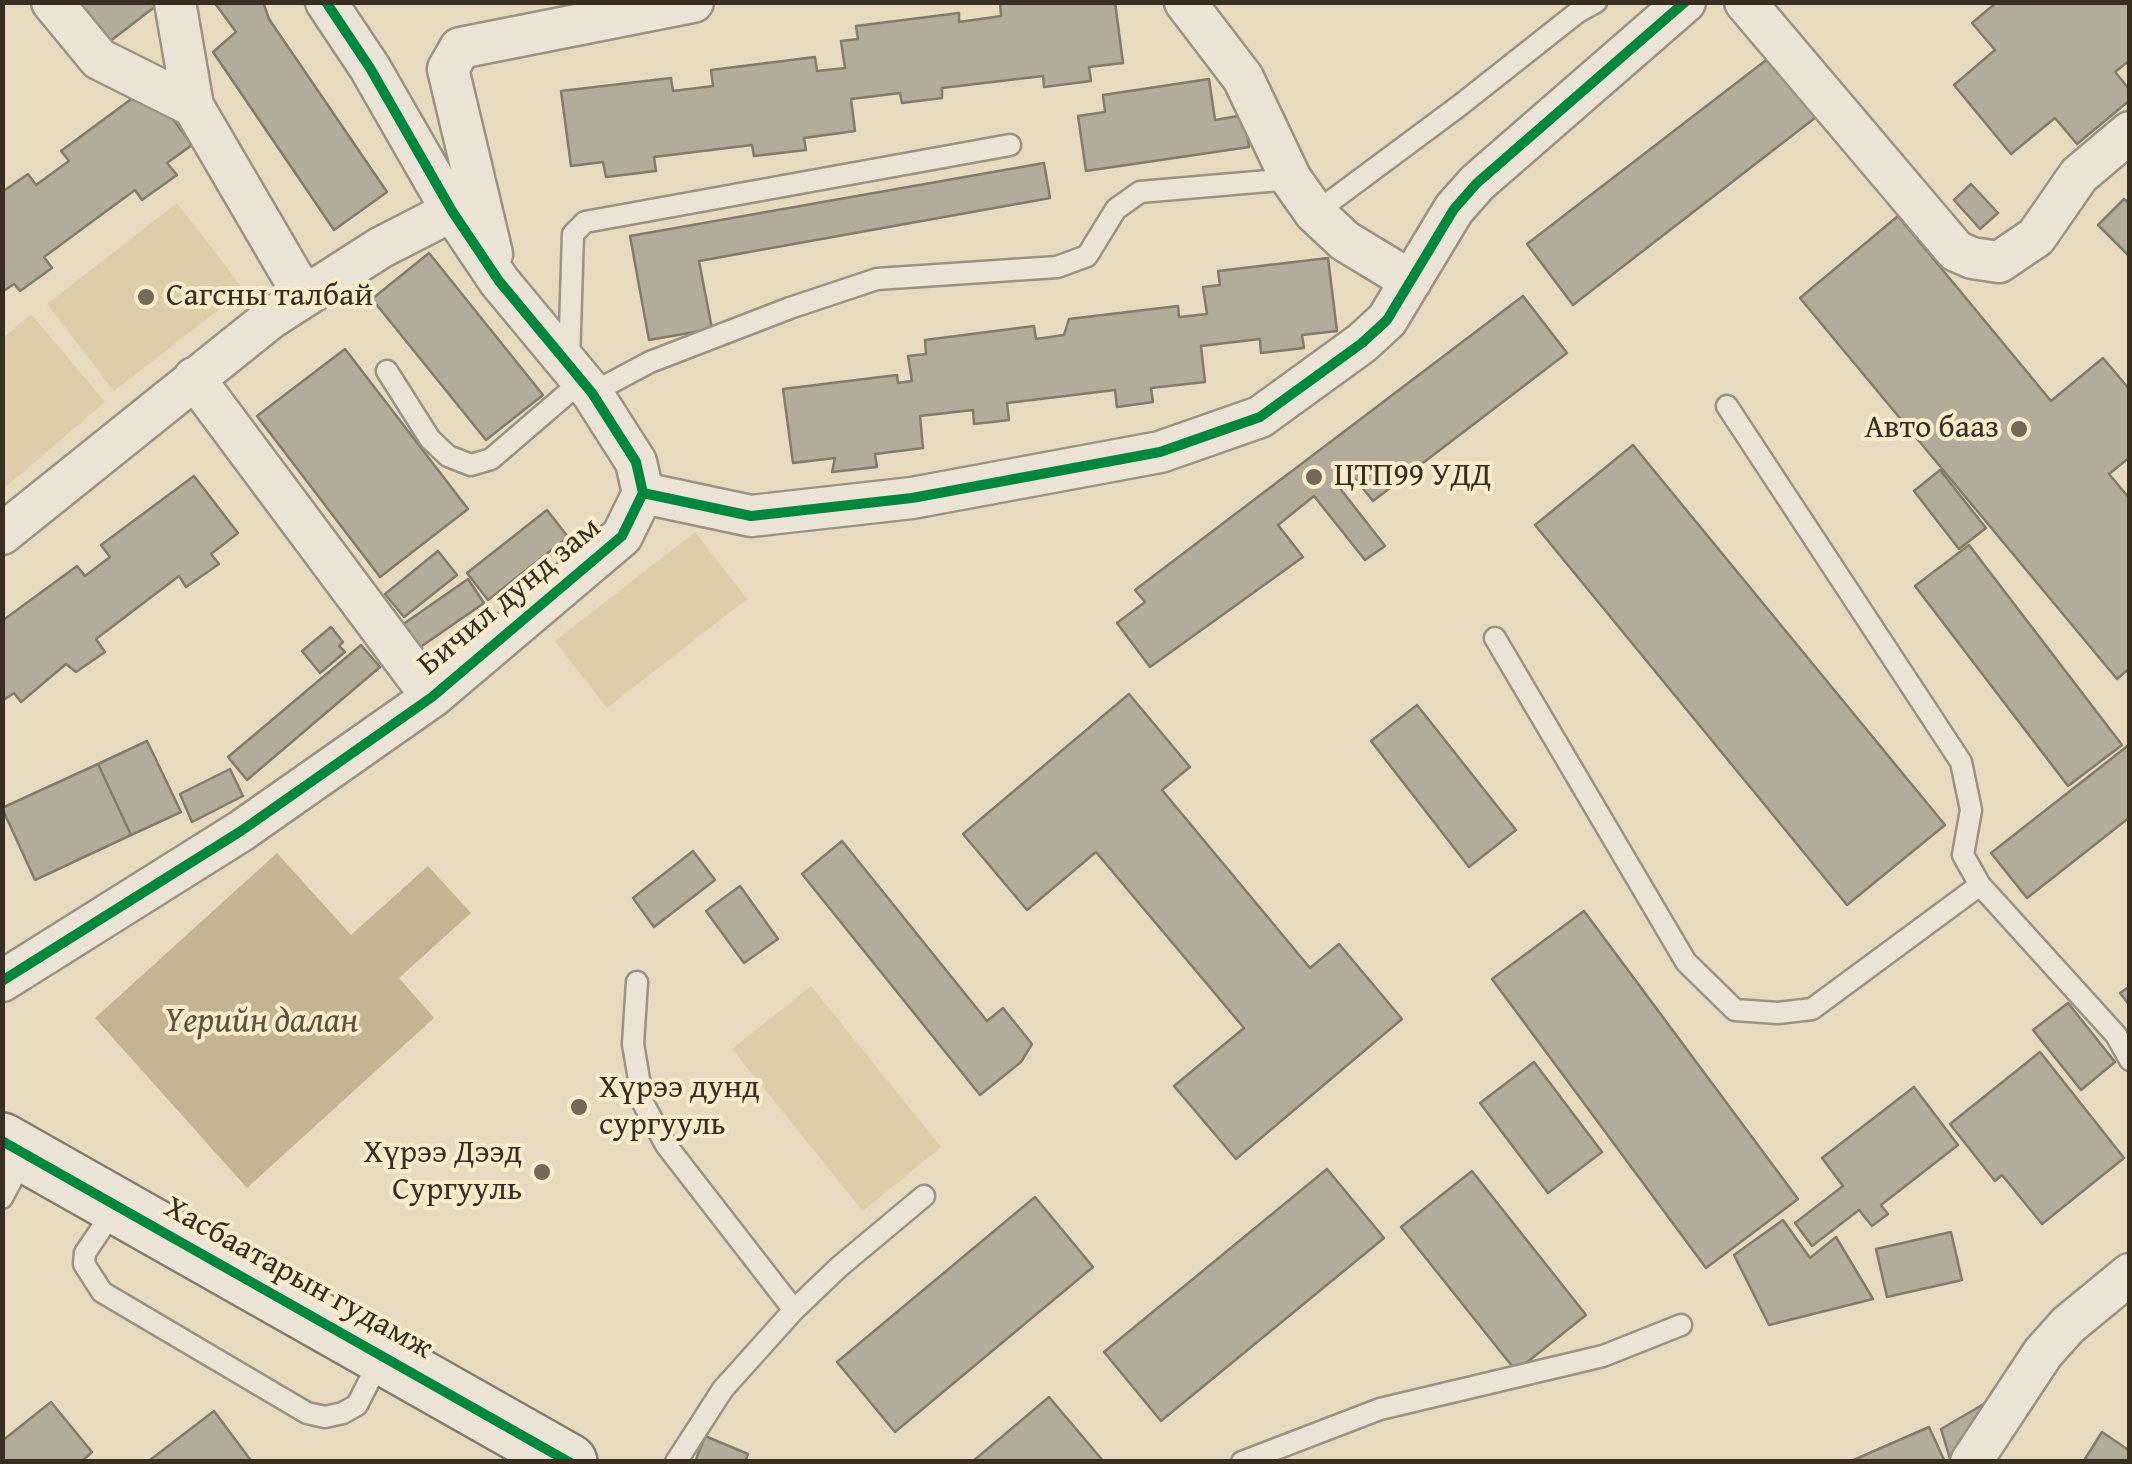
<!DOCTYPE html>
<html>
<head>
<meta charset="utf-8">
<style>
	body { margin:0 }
	#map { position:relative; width:2132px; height:1464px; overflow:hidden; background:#e7dabf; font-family:"Gentium Book Plus",serif }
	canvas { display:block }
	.frame { position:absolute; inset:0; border:5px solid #382e22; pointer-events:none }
</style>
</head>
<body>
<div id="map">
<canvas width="2132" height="1464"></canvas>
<div class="frame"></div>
</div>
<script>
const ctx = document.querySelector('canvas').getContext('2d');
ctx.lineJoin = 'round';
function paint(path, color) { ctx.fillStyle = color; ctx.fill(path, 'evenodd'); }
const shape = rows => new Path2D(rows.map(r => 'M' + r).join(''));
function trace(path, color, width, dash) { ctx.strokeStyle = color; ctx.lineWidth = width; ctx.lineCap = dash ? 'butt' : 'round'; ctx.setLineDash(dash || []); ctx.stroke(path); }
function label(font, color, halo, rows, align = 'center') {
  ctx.font = font + ' "Gentium Book Plus",serif'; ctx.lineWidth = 8; ctx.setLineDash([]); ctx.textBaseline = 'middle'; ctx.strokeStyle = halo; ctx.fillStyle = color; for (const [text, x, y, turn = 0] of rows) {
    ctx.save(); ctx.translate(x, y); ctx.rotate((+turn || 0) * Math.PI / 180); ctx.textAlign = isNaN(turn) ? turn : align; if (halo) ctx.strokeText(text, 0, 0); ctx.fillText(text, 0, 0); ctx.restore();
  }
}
paint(shape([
	[177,203,244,290,114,391,47,304],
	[31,314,105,402,4,488,3,338],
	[695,532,747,599,607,708,555,641],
	[811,986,941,1147,863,1211,732,1049]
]), '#decda9');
paint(shape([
	[277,853,351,935,428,866,471,913,399,978,434,1018,247,1188,95,1018]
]), '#c5b492');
const building = shape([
	[65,2,161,2,100,49,65,2],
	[214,2,263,2,269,19,387,192,334,230,213,52,236,32,214,2],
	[1000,2,1115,2,1123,63,1089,67,1091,81,1044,87,1043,76,942,88,942,98,902,103,900,93,851,99,855,131,804,138,806,150,754,156,752,145,654,157,656,171,606,177,603,162,571,166,561,91,671,78,673,91,713,86,711,70,815,57,817,71,845,68,841,41,858,39,856,26,959,13,959,22,1001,16,1000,2],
	[1997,2,2130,2,2130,60,2115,72,2130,90,2130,100,2077,144,2055,118,2011,154,1954,85,1995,50,1972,23,1997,2],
	[1774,54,1820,114,1573,305,1527,244,1774,54],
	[1209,79,1215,120,1244,115,1249,147,1086,171,1078,116,1105,112,1103,95,1209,79],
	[149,86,192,145,167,163,177,175,142,200,135,190,44,257,52,268,20,291,14,284,2,292,2,192,28,174,36,185,69,161,61,151,149,86],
	[1044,163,1050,198,699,261,712,329,649,340,630,236,1044,163],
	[1971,184,1998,213,1980,229,1954,200,1971,184],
	[2124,199,2130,204,2130,257,2098,225,2124,199],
	[1898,216,2051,401,2103,358,2130,390,2130,457,2109,474,2130,499,2130,668,2117,679,1800,298,1898,216],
	[429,253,543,395,486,440,372,299,429,253],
	[1328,258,1337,331,1302,335,1304,348,1261,353,1260,339,1201,346,1205,382,1151,388,1153,402,1117,407,1115,390,1007,403,1009,420,974,424,973,410,920,416,923,448,875,454,877,467,832,472,835,458,793,463,783,389,897,375,898,383,912,381,908,356,926,354,925,340,1034,326,1036,339,1064,335,1069,319,1178,306,1179,317,1207,314,1203,287,1220,285,1218,271,1328,258],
	[1523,296,1567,353,1373,501,1349,471,1335,482,1385,546,1365,560,1314,496,1278,525,1303,557,1150,667,1117,623,1145,602,1135,590,1523,296],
	[345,349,468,509,380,577,257,416,345,349],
	[1633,445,1945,825,1847,905,1535,525,1633,445],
	[1940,470,1986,528,1959,549,1914,491,1940,470],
	[194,476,238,533,211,554,219,564,186,587,179,576,96,639,105,652,76,672,66,664,21,702,14,693,2,701,2,621,77,566,85,576,110,557,101,545,194,476],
	[547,510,568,537,488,600,467,573,547,510],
	[1969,545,2122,745,2068,786,1915,586,1969,545],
	[438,551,457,575,404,617,385,594,438,551],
	[468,579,484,603,419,648,402,625,468,579],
	[331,627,343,642,339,646,345,652,320,673,302,651,331,627],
	[361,645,380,667,247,780,228,757,361,645],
	[1129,694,1190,767,1162,790,1310,968,1339,944,1402,1019,1236,1159,1174,1086,1244,1028,1096,852,1027,910,963,834,1129,694],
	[1417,705,1516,830,1469,867,1371,741,1417,705],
	[147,741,181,812,131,835,98,764,147,741],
	[2130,744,2130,817,2027,898,1991,853,2130,744],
	[98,764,131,835,35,880,2,808,98,764],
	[230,769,243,796,192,822,180,794,230,769],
	[842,841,987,1021,1003,1008,1032,1044,1021,1062,980,1095,802,874,842,841],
	[693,851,715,880,654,927,633,898,693,851],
	[740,886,778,939,744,963,706,911,740,886],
	[1584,911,1798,1199,1706,1268,1492,979,1584,911],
	[2130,986,2130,1006,2120,993,2130,986],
	[2068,1003,2115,1062,2081,1090,2033,1030,2068,1003],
	[2040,1052,2124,1158,2042,1224,2002,1175,1995,1181,1950,1124,2040,1052],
	[1534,1062,1602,1152,1548,1193,1480,1103,1534,1062],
	[1914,1087,1958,1145,1881,1205,1888,1214,1872,1226,1859,1210,1812,1246,1795,1223,1843,1186,1822,1158,1914,1087],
	[1327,1169,1384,1238,1161,1421,1104,1352,1327,1169],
	[1472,1171,1586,1315,1516,1371,1401,1227,1472,1171],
	[1035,1197,1093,1267,895,1432,837,1362,1035,1197],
	[1783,1220,1810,1258,1836,1237,1873,1299,1769,1325,1734,1255,1783,1220],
	[1951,1232,1962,1280,1887,1297,1876,1249,1951,1232],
	[1049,1397,1104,1462,972,1462,1049,1397],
	[1989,1401,1951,1462,1941,1429,1989,1401],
	[51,1402,92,1452,81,1462,2,1462,2,1441,51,1402],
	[214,1411,252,1462,152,1462,150,1460,214,1411],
	[1929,1427,1945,1462,1849,1462,1929,1427],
	[2102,1432,2130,1451,2130,1462,2083,1462,2102,1432],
	[705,1436,748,1454,745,1462,695,1462,705,1436]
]);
paint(building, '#b4ac9a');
trace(building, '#837b6c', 2.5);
const lane = shape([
	[1315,213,1459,106,1578,12,1596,2],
	[569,361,573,234,585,222,1010,145],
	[387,371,430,439,448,456,471,465,491,459,583,380],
	[592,393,650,362,790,308,877,279,1057,267,1087,256,1116,209,1140,192,1291,179],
	[1727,406,1961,762,1971,810,1963,855,1980,885,2116,1035,2130,1060],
	[1495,638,1686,962,1735,1010,1778,1013,1812,1009,1980,885],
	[637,982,633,1044,643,1103,666,1145,794,1310],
	[2,1198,25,1155],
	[116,1207,85,1253,84,1264,102,1292,307,1413,325,1417,343,1413,357,1405,382,1356],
	[676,1462,723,1389,794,1310,839,1267,924,1196],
	[1242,1462,1380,1409,1603,1356,1681,1325]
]);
const street = shape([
	[52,2,99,59,193,106],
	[175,2,193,106,304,296],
	[1185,2,1243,78,1291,179,1315,213,1345,241,1411,281],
	[1745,2,1956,251,1972,258,1999,262,2036,237,2079,175,2130,132],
	[492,254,448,69,460,48,693,2],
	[194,378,432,697],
	[643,493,751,516,912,498,1160,452,1260,417,1362,343,1387,320,1454,209,1477,183,1685,2],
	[2,534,271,318,380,248,452,211],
	[2,981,241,831,432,697,622,536,643,493,636,462,592,393,499,281,452,211,370,68,326,2],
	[1971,1462,2043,1353,2068,1325,2130,1274]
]);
const secondary = shape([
	[2,1141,569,1462]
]);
trace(lane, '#9b9282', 25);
trace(street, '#9b9282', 45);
trace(secondary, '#837b6c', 60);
trace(lane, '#eae3d6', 20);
trace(street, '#eae3d6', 40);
trace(secondary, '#eae3d6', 55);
trace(shape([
	[643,493,751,516,912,498,1160,452,1260,417,1362,343,1387,320,1454,209,1477,183,1685,2],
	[2,981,241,831,432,697,622,536,643,493,636,462,592,393,499,281,452,211,370,68,326,2],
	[2,1141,569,1462]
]), '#00873e', 10);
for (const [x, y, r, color] of [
	[146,297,10,"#756a59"],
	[2019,429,10,"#756a59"],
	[1314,477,10,"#756a59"],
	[579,1107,10,"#756a59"],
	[542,1172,10,"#756a59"]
]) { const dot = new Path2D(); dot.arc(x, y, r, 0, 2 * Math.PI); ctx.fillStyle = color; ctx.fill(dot); trace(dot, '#faebcb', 4); }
label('32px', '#382e22', '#faebcb', [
	["Сагсны талбай",166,297],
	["Авто бааз",1999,429,"right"],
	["ЦТП99 УДД",1334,477],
	["Хүрээ дунд",599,1089],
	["сургууль",599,1126],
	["Хүрээ Дээд",522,1154,"right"],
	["Сургууль",522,1191,"right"]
], 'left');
label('32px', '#382e22', '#faebcb', [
	["Бичил дунд зам",510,597,-40],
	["Хасбаатарын гудамж",298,1279,29]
]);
label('italic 35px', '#5e513e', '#faebcb', [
	["Үерийн далан",261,1022]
]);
</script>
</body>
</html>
